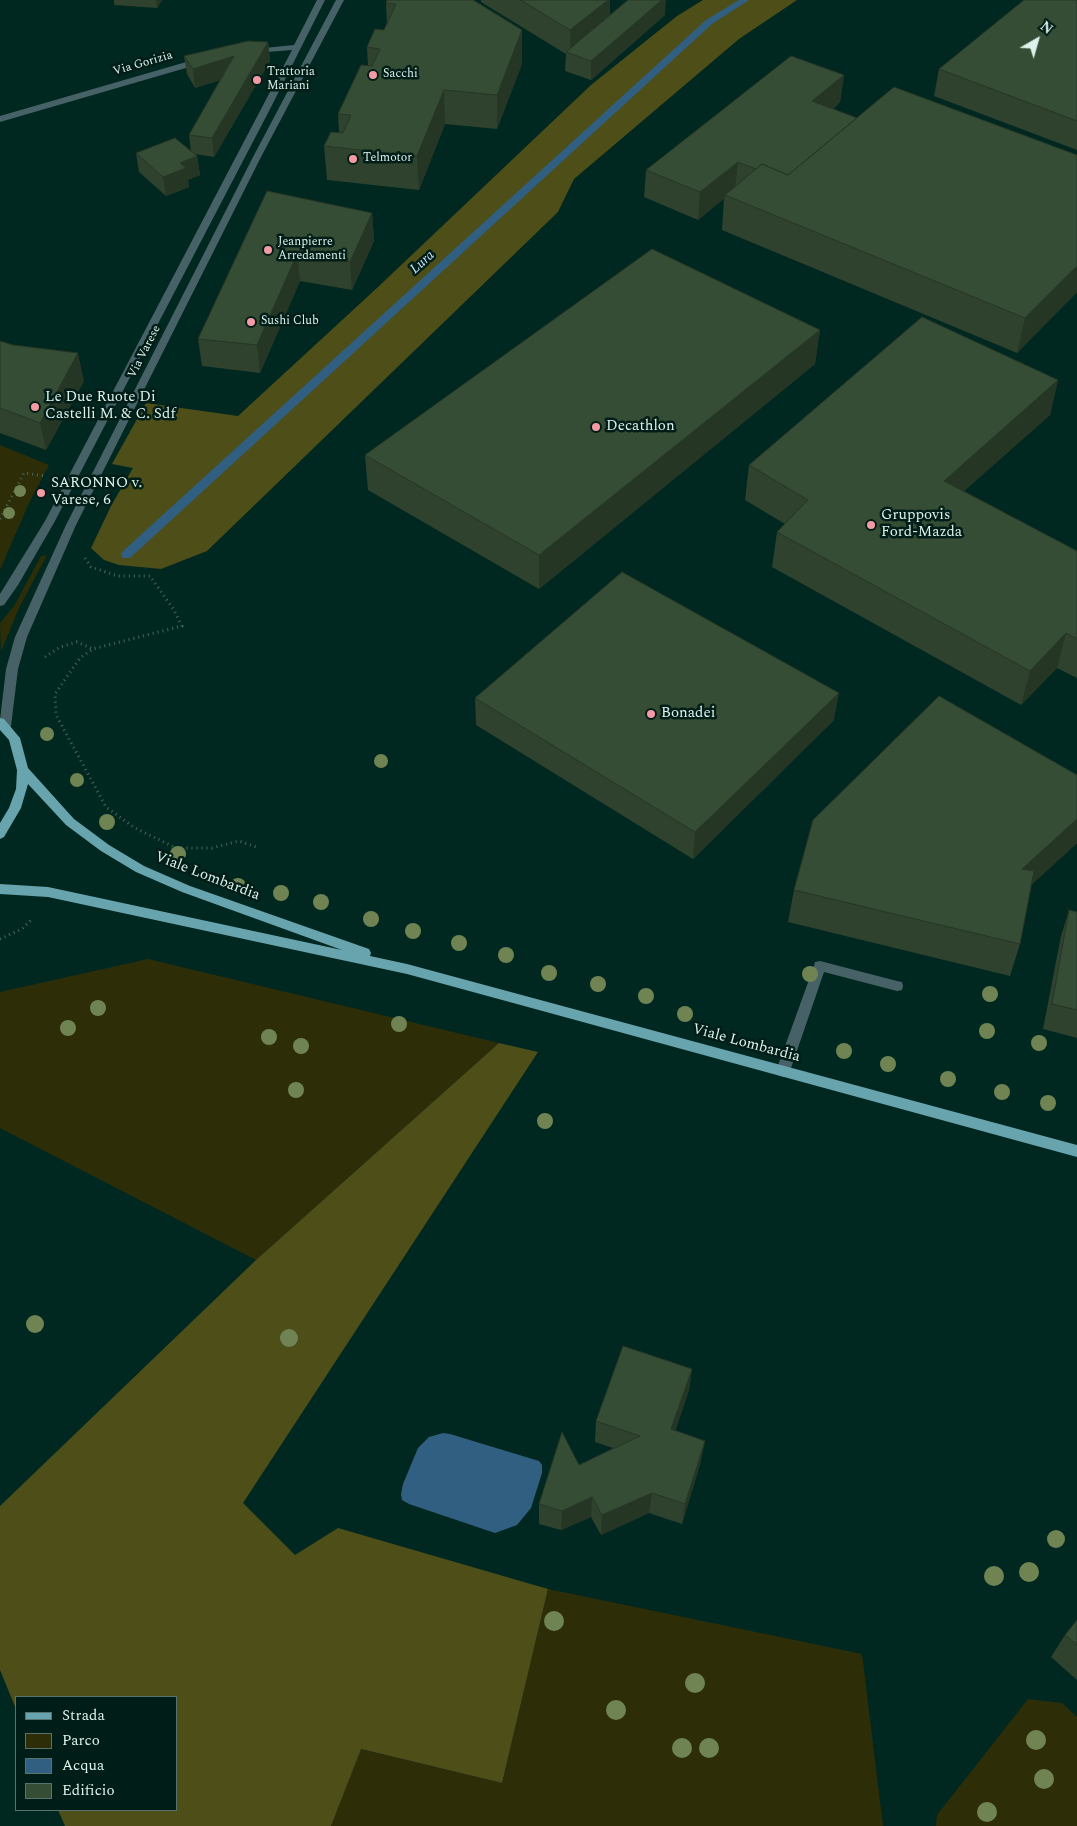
<!DOCTYPE html>
<html>
<head>
<meta charset="utf-8">
<style>
	body { margin:0 }
	#map { position:relative; width:1077px; height:1826px; overflow:hidden; background:#002820; font-family:Spectral,serif }
	canvas { display:block }
	.legend { position:absolute; left:15px; top:1696px; width:162px; height:115px; box-sizing:border-box; background:#001d17; border:1px solid #58726c; margin:0; padding:6px 9px; list-style:none; font-size:15px; color:#dcf2eb }
	.legend li { display:flex; align-items:center; gap:10px; height:25px }
	.legend b { width:25px; border:1px solid #58726c }
	.north { position:absolute; left:1012px; top:15px; width:50px; height:50px; -webkit-text-stroke:4px #001d17; paint-order:stroke; rotate:38deg; font-size:14px; font-weight:700; line-height:20px; text-align:center; color:#dcf2eb }
	.north::after { content:''; display:block; margin:auto; width:18px; height:22px; background:#dcf2eb; clip-path:polygon(50% 0,100% 100%,50% 72%,0 100%) }
</style>
</head>
<body>
<div id="map">
<canvas width="1077" height="1826"></canvas>
<ul class="legend">
<li><b style="height:6px;background:#68a4ae"></b>Strada</li>
<li><b style="height:14px;background:#2d2e08"></b>Parco</li>
<li><b style="height:14px;background:#315f81"></b>Acqua</li>
<li><b style="height:14px;background:#364d35"></b>Edificio</li>
</ul>
<div class="north">N</div>
</div>
<script>
const ctx = document.querySelector('canvas').getContext('2d');
ctx.lineJoin = 'round';
function paint(path, color) { ctx.fillStyle = color; ctx.fill(path, 'evenodd'); }
const shape = rows => new Path2D(rows.map(r => 'M' + r).join(''));
function trace(path, color, width, dash) { ctx.strokeStyle = color; ctx.lineWidth = width; ctx.lineCap = dash ? 'butt' : 'round'; ctx.setLineDash(dash || []); ctx.stroke(path); }
function label(font, color, halo, rows, align = 'center') {
  ctx.font = font + ' Spectral,serif'; ctx.lineWidth = 5; ctx.setLineDash([]); ctx.textBaseline = 'middle'; ctx.strokeStyle = halo; ctx.fillStyle = color; for (const [text, x, y, turn = 0] of rows) {
    ctx.save(); ctx.translate(x, y); ctx.rotate((+turn || 0) * Math.PI / 180); ctx.textAlign = isNaN(turn) ? turn : align; if (halo) ctx.strokeText(text, 0, 0); ctx.fillText(text, 0, 0); ctx.restore();
  }
}
paint(shape([
	[0,445,49,465,29,503,0,570],
	[47,555,19,608,1,652,0,623,14,606,41,556],
	[148,959,499,1043,256,1260,0,1128,0,992],
	[548,1589,862,1654,883,1826,331,1826,360,1749,502,1783],
	[1028,1699,1062,1703,1077,1717,1077,1826,936,1826,937,1815]
]), '#2d2e08');
paint(shape([
	[703,0,797,0,739,39,574,179,558,212,207,551,161,569,119,565,104,560,91,548,111,506,133,468,112,464,146,403,238,416,378,287,591,85,677,16],
	[499,1043,538,1052,243,1503,295,1555,338,1528,548,1589,502,1783,361,1749,331,1826,65,1826,58,1810,176,1810,176,1697,16,1697,16,1709,0,1670,0,1506,256,1260]
]), '#4d4e18');
paint(shape([
	[443,1433,450,1434,539,1461,542,1465,542,1473,531,1508,517,1525,495,1533,409,1504,402,1500,401,1494,403,1484,418,1448,429,1437]
]), '#315f81');
paint(shape([
	[739,0,749,0,712,24,130,558,122,558,121,555,122,552,706,20,739,0]
]), '#315f81');
trace(shape([
	[0,519,24,473,45,476],
	[85,558,91,567,118,576,150,576,174,610,182,626,93,649,80,658,55,694,56,715,106,807,135,828,176,848,212,848,239,841,256,847],
	[45,657,60,647,77,642,93,649],
	[0,939,22,929,33,918]
]), '#45675f', 3, [1, 4]);
paint(shape([
	[317,0,325,0,268,113,55,521,18,585,4,605,0,606,0,594,45,521,292,50,254,53,250,51,254,49,294,45,317,0],
	[336,0,344,0,261,157,76,525,27,637,18,669,11,726,9,729,1,729,0,720,6,669,15,637,66,525,253,157,336,0],
	[200,58,203,59,203,63,0,122,0,116,200,58],
	[820,961,897,981,902,982,903,986,902,990,897,991,824,972,790,1071,788,1075,783,1077,778,1075,776,1071,814,966,815,962,820,961]
]), '#466267');
paint(shape([
	[0,718,4,719,20,738,28,768,74,819,109,845,144,866,190,886,369,949,371,953,370,956,407,964,1077,1145,1077,1157,407,974,48,897,0,894,0,884,48,887,342,950,182,892,136,872,101,851,66,825,28,784,21,808,4,837,0,839,0,823,9,808,16,789,17,770,9,740,0,730,0,718]
]), '#68a4ae');
ctx.fillStyle = '#708453';
for (const [x, y, r] of [
	[20,491,6],
	[9,513,6],
	[47,734,7],
	[381,761,7],
	[77,780,7],
	[107,822,8],
	[178,854,8],
	[238,886,8],
	[281,893,8],
	[321,902,8],
	[371,919,8],
	[413,931,8],
	[459,943,8],
	[506,955,8],
	[549,973,8],
	[810,974,8],
	[598,984,8],
	[990,994,8],
	[646,996,8],
	[98,1008,8],
	[685,1014,8],
	[399,1024,8],
	[68,1028,8],
	[987,1031,8],
	[269,1037,8],
	[1039,1043,8],
	[301,1046,8],
	[844,1051,8],
	[888,1064,8],
	[948,1079,8],
	[296,1090,8],
	[1002,1092,8],
	[1048,1103,8],
	[545,1121,8],
	[35,1324,9],
	[289,1338,9],
	[1056,1539,9],
	[1029,1572,10],
	[994,1576,10],
	[554,1621,10],
	[695,1683,10],
	[616,1710,10],
	[1036,1740,10],
	[682,1748,10],
	[709,1748,10],
	[1044,1779,10],
	[987,1812,10]
]) { ctx.beginPath(); ctx.arc(x, y, r, 0, 2 * Math.PI); ctx.fill(); }
paint(shape([
	[114,0,162,0,157,8,114,5],
	[387,0,522,30,522,64,497,129,445,124,419,190,327,180,324,146,339,132,338,114,368,66,367,47,384,30,387,24,386,3],
	[481,0,610,0,610,15,665,15,591,80,565,71,566,54,481,2],
	[1077,0,1077,150,934,96,939,69],
	[268,42,270,61,214,157,195,154,197,156,200,175,188,180,189,187,166,196,139,172,136,153,191,151,189,135,220,80,195,88,187,74,184,56],
	[844,75,840,102,833,109,857,118,1077,155,1077,292,1017,353,722,230,724,198,698,220,644,197,646,170],
	[372,213,374,241,352,290,300,281,260,373,202,366,198,339,242,245],
	[820,330,815,364,539,589,368,490,365,455],
	[0,341,84,381,46,450,0,433],
	[1058,380,1050,415,964,491,1077,551,1077,678,1057,668,1021,705,772,567,777,532,785,524,745,500,749,465],
	[475,698,834,720,693,859,476,725],
	[1077,775,1077,843,1031,885,1020,944,1010,976,788,922,794,890],
	[1069,910,1077,912,1077,1038,1043,1029,1061,936],
	[692,1369,689,1390,675,1431,701,1461,682,1524,649,1513,601,1535,591,1517,561,1530,539,1524,539,1504,579,1465,613,1448,595,1442,596,1421],
	[1077,1620,1077,1680,1051,1657,1065,1635]
]), '#2e422e');
paint(shape([
	[156,0,162,0,157,8],
	[608,0,610,0,610,25,570,54,570,30],
	[662,0,666,0,665,15,591,80,591,61],
	[522,30,522,64,497,129,497,95],
	[268,42,270,61,214,157,212,138],
	[234,56,237,75,195,88,193,69],
	[844,75,840,102,809,128,812,101],
	[444,90,445,124,419,190,417,156],
	[197,156,200,175,188,180,189,187,166,196,163,177,180,163],
	[738,162,735,189,725,195,725,198,698,220,700,192],
	[372,213,374,241,352,290,350,262],
	[297,254,300,281,260,373,257,345],
	[1077,266,1077,292,1017,353,1025,318],
	[820,330,815,364,539,589,539,555],
	[78,353,84,381,46,450,40,423],
	[1058,380,1050,415,937,515,944,481],
	[1066,633,1057,668,1021,705,1030,671],
	[839,693,834,720,693,859,695,832],
	[1077,819,1077,843,1013,902,1022,869],
	[692,1369,689,1390,669,1450,671,1429],
	[705,1441,701,1461,682,1524,685,1504],
	[652,1493,649,1513,601,1535,602,1515],
	[592,1497,591,1517,561,1530,562,1511]
]), '#263625');
const building = shape([
	[387,0,473,0,522,30,497,95,444,90,417,156,324,146,331,132,343,133,351,115,338,114,361,65,372,66,380,49,367,47,375,29,384,30,396,4,386,3,387,0],
	[521,0,608,0,570,30,521,0],
	[628,0,662,0,591,61,566,52,628,0],
	[1024,0,1077,0,1077,121,939,69,1024,0],
	[248,41,268,42,212,138,189,135,234,56,193,69,184,56,248,41],
	[791,56,844,75,812,101,857,118,788,175,762,164,756,169,738,162,700,192,646,170,791,56],
	[894,87,1077,155,1077,266,1025,318,725,195,762,164,788,175,894,87],
	[175,138,197,156,180,163,186,168,163,177,136,153,175,138],
	[267,191,372,213,350,262,297,254,257,345,198,339,267,191],
	[652,249,820,330,539,555,365,455,652,249],
	[922,317,1058,380,944,481,1077,551,1077,639,1066,633,1030,671,777,532,808,500,749,465,922,317],
	[0,341,13,345,78,353,40,423,0,408,0,341],
	[622,572,839,693,695,832,475,698,622,572],
	[939,696,1077,775,1077,819,1022,869,1034,871,1020,944,794,890,813,820,939,696],
	[1069,910,1077,912,1077,1010,1052,1004,1069,910],
	[623,1346,692,1369,671,1429,705,1441,685,1504,652,1493,602,1515,592,1497,562,1511,539,1504,562,1432,579,1465,640,1436,596,1421,623,1346],
	[1077,1620,1077,1645,1065,1635,1077,1620]
]);
paint(building, '#364d35');
trace(building, '#263625', 1);
for (const [x, y, r, color] of [
	[373,75,5,"#f49aa5"],
	[257,80,5,"#f49aa5"],
	[353,159,5,"#f49aa5"],
	[268,250,5,"#f49aa5"],
	[251,322,5,"#f49aa5"],
	[35,407,5,"#f49aa5"],
	[596,427,5,"#f49aa5"],
	[41,493,5,"#f49aa5"],
	[871,525,5,"#f49aa5"],
	[651,714,5,"#f49aa5"]
]) { const dot = new Path2D(); dot.arc(x, y, r, 0, 2 * Math.PI); ctx.fillStyle = color; ctx.fill(dot); trace(dot, '#001d17', 2); }
label('12px', '#dcf2eb', '#001d17', [
	["Via Gorizia",143,64,-16],
	["Via Varese",145,352,-63]
]);
label('12px', '#dcf2eb', '#001d17', [
	["Trattoria",267,73],
	["Mariani",267,87],
	["Sacchi",383,75],
	["Telmotor",363,159],
	["Jeanpierre",278,243],
	["Arredamenti",278,257],
	["Sushi Club",261,322]
], 'left');
label('italic 14px', '#c9e4fa', '#001d17', [
	["Lura",423,263,-42]
]);
label('15px', '#dcf2eb', '#001d17', [
	["Le Due Ruote Di",45,398],
	["Castelli M. & C. Sdf",45,415],
	["Decathlon",606,427],
	["SARONNO v.",51,484],
	["Varese, 6",51,501],
	["Gruppovis",881,516],
	["Ford-Mazda",881,533],
	["Bonadei",661,714]
], 'left');
label('15px', '#dcf2eb', '#001d17', [
	["Viale Lombardia",207,877,21],
	["Viale Lombardia",746,1044,15]
]);
</script>
</body>
</html>
